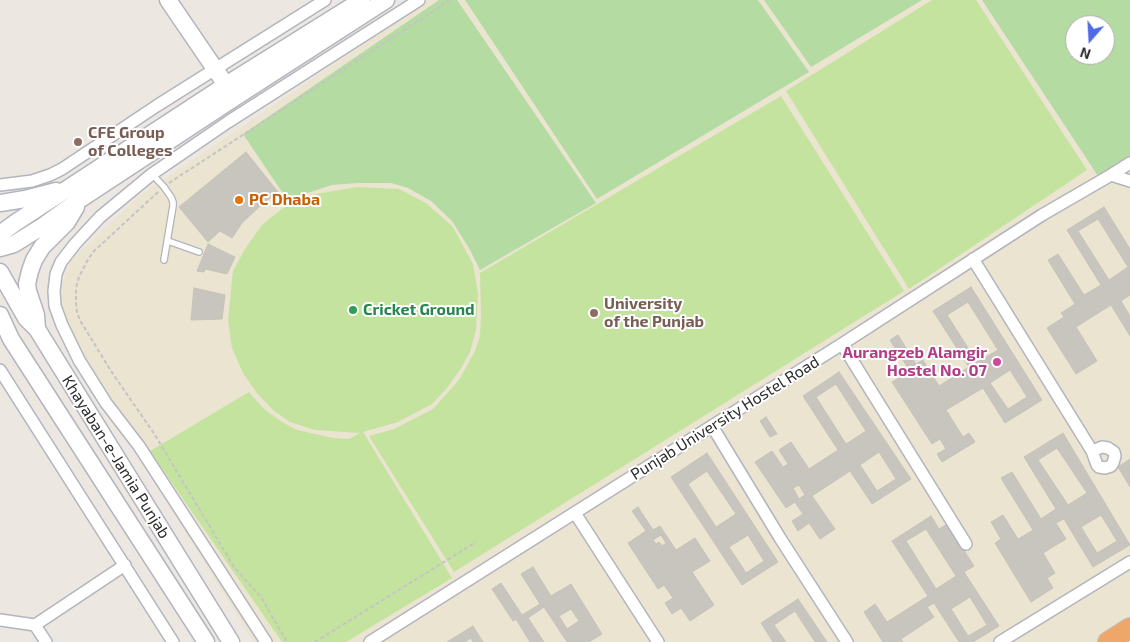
<!DOCTYPE html>
<html>
<head>
<meta charset="utf-8">
<style>
	body { margin:0 }
	#map { position:relative; width:1130px; height:642px; overflow:hidden; background:#ece7e0; font-family:"Exo 2",sans-serif }
	canvas { display:block }
	.north { position:absolute; left:1065px; top:15px; width:50px; height:50px; box-sizing:border-box; background:#fff; border:1px solid #ababab; border-radius:50%; rotate:199deg; font-size:14px; font-weight:700; line-height:20px; text-align:center; color:#2c2c2c }
	.north::after { content:''; display:block; margin:auto; width:18px; height:22px; background:#5168e7; clip-path:polygon(50% 0,100% 100%,50% 72%,0 100%) }
</style>
</head>
<body>
<div id="map">
<canvas width="1130" height="642"></canvas>
<div class="north">N</div>
</div>
<script>
const ctx = document.querySelector('canvas').getContext('2d');
ctx.lineJoin = 'round';
function paint(path, color) { ctx.fillStyle = color; ctx.fill(path, 'evenodd'); }
const shape = rows => new Path2D(rows.map(r => 'M' + r).join(''));
function trace(path, color, width, dash) { ctx.strokeStyle = color; ctx.lineWidth = width; ctx.lineCap = dash ? 'butt' : 'round'; ctx.setLineDash(dash || []); ctx.stroke(path); }
function label(font, color, halo, rows, align = 'center') {
  ctx.font = font + ' "Exo 2",sans-serif'; ctx.lineWidth = 4; ctx.setLineDash([]); ctx.textBaseline = 'middle'; ctx.strokeStyle = halo; ctx.fillStyle = color; for (const [text, x, y, turn = 0] of rows) {
    ctx.save(); ctx.translate(x, y); ctx.rotate((+turn || 0) * Math.PI / 180); ctx.textAlign = isNaN(turn) ? turn : align; if (halo) ctx.strokeText(text, 0, 0); ctx.fillText(text, 0, 0); ctx.restore();
  }
}
paint(shape([
	[429,0,1130,0,1130,642,254,642,134,450,118,426,57,328,58,297,71,260,141,195],
	[1075,25,1105,25,1105,55,1075,55]
]), '#ebe4d1');
paint(shape([
	[439,0,457,0,596,203,480,270,469,248,452,221,431,201,408,188,391,183,359,183,332,185,289,199,284,195,243,134],
	[465,0,758,0,809,72,597,199],
	[764,0,922,0,811,67],
	[982,0,1130,0,1130,156,1098,176],
	[1075,25,1105,25,1105,55,1075,55]
]), '#b4dca2');
paint(shape([
	[932,0,976,0,1087,170,909,289,786,91],
	[781,96,904,291,454,572,369,436,394,429,433,409,459,380,475,351,480,336,481,315,480,273],
	[357,187,399,189,426,203,453,227,473,264,478,293,476,330,470,352,460,370,447,388,432,404,398,422,363,432,452,578,346,642,282,642,150,451,249,392,264,409,282,422,297,430,333,438,349,439,360,433,315,430,290,422,273,410,256,392,243,373,232,348,228,320,233,271,245,249,262,225,283,208,316,194]
]), '#c4e39f');
const building = shape([
	[246,152,282,197,277,201,273,196,259,207,242,223,232,238,220,231,208,242,179,207,246,152],
	[1104,207,1130,249,1130,295,1121,301,1130,316,1130,336,1111,305,1076,327,1097,361,1076,374,1047,328,1064,317,1061,313,1075,304,1048,260,1058,254,1084,295,1101,285,1067,230,1104,207],
	[1098,219,1128,267,1109,280,1078,231,1098,219],
	[208,244,235,257,227,274,205,269,204,272,197,271,208,244],
	[971,287,1042,400,1005,423,983,388,946,410,963,437,969,433,975,442,942,462,937,454,946,449,940,439,932,444,892,382,910,371,890,340,898,335,916,364,923,360,939,386,969,367,933,311,971,287],
	[968,302,998,350,977,362,947,315,968,302],
	[1010,370,1027,397,1008,409,990,383,1010,370],
	[194,288,225,295,222,319,191,320,194,288],
	[839,372,911,479,872,504,850,471,812,496,835,529,820,539,809,523,798,531,792,521,803,514,795,502,786,508,755,462,772,451,783,467,788,464,779,450,791,442,809,469,838,450,803,396,839,372],
	[836,384,866,431,846,444,816,397,836,384],
	[879,452,896,479,877,491,860,465,879,452],
	[799,485,805,495,799,499,793,488,799,485],
	[766,417,777,434,770,437,760,421,766,417],
	[1063,433,1130,545,1093,567,1064,519,1056,523,1066,539,1043,553,1055,573,1047,578,1053,588,1031,602,995,543,1001,539,991,522,1003,515,1018,539,1033,530,1001,478,1012,472,1041,519,1056,509,1024,457,1063,433],
	[1057,448,1087,493,1068,505,1038,460,1057,448],
	[1101,515,1117,541,1097,553,1081,527,1101,515],
	[707,453,778,562,742,585,671,477,707,453],
	[707,471,736,514,716,527,688,484,707,471],
	[748,535,764,561,746,573,729,547,748,535],
	[1130,459,1130,487,1118,467,1130,459],
	[638,507,653,530,660,526,676,550,695,538,710,561,692,572,714,605,690,621,681,608,672,614,665,603,673,598,664,585,658,589,628,543,646,531,632,511,638,507],
	[661,535,666,543,662,546,659,542,656,544,653,540,661,535],
	[931,516,939,529,947,524,974,566,964,572,999,626,973,642,959,642,934,603,927,607,934,617,901,639,903,642,883,642,864,612,875,604,887,622,928,596,892,541,931,516],
	[926,529,956,576,936,589,906,541,926,529],
	[970,597,987,625,968,636,951,609,970,597],
	[533,567,551,596,571,584,602,634,589,642,567,642,544,607,528,618,544,642,530,642,516,619,513,621,492,589,501,583,522,615,540,604,521,574,533,567],
	[571,609,579,621,567,629,559,616,571,609],
	[798,599,827,642,815,642,795,611,774,625,786,642,773,642,761,623,798,599],
	[473,626,483,642,473,642,471,638,465,642,447,642,473,626]
]);
paint(building, '#c8c5be');
trace(building, '#c7c3b9', 1);
const lane = shape([
	[152,174,164,187,171,197,173,202,173,206,164,260],
	[168,241,199,252]
]);
const street = shape([
	[1111,175,1130,181],
	[0,185,32,181,50,175,62,169,158,105,325,0],
	[973,259,1092,451,1097,465,1099,467,1105,468,1111,466,1113,463,1115,456,1114,452,1108,448,1102,447,1092,451],
	[842,344,966,544],
	[0,370,173,642],
	[712,426,780,538,847,642],
	[575,513,658,642],
	[0,620,35,625,125,565],
	[35,625,46,642],
	[266,642,139,446,106,403,79,360,62,325,55,306,54,291,56,274,61,262,75,244,100,217,152,174,228,122,419,0],
	[370,642,842,344,1042,215,1111,175,1130,163],
	[1000,642,1130,562]
]);
const secondary = shape([
	[168,0,226,85],
	[0,203,25,199,56,191],
	[0,234,15,223,226,85,362,0],
	[0,248,14,244,43,226,79,200,234,98,386,0],
	[0,272,26,318,37,329,231,642],
	[0,315,11,339,206,642],
	[37,329,36,315,28,291,27,284,30,271,34,260,42,247,67,222,76,207]
]);
const highway = shape([
	[1108,642,1130,628]
]);
trace(lane, '#b3b5be', 8);
trace(street, '#b3b5be', 14);
trace(secondary, '#b3b5be', 19);
trace(highway, '#c4c4c4', 22);
trace(shape([
	[169,183,450,0],
	[158,192,93,252,86,263,79,277,76,288,76,301,77,313,81,322,111,371,155,435,234,567,261,597,287,642],
	[315,642,476,542]
]), '#c4c4c4', 2, [4, 2.5]);
trace(lane, '#fff', 5.5);
trace(street, '#fff', 11);
trace(secondary, '#fff', 16);
trace(highway, '#eea769', 20);
for (const [x, y, r, color] of [
	[78,142,5,"#8d6e63"],
	[239,200,5,"#e8710a"],
	[353,310,5,"#2e9e5b"],
	[594,313,5,"#8d6e63"],
	[997,362,5,"#d1479c"]
]) { const dot = new Path2D(); dot.arc(x, y, r, 0, 2 * Math.PI); ctx.fillStyle = color; ctx.fill(dot); trace(dot, '#fff', 2); }
label('bold 16px', '#785e54', '#fff', [
	["CFE Group",88,133],
	["of Colleges",88,151],
	["University",604,304],
	["of the Punjab",604,322]
], 'left');
label('bold 16px', '#c56008', '#fff', [
	["PC Dhaba",249,200]
], 'left');
label('bold 16px', '#27864d', '#fff', [
	["Cricket Ground",363,310]
], 'left');
label('bold 16px', '#b23c85', '#fff', [
	["Aurangzeb Alamgir",987,353],
	["Hostel No. 07",987,371]
], 'right');
label('16px', '#2c2c2c', '#fff', [
	["Punjab University Hostel Road",725,418,-32],
	["Khayaban-e-Jamia Punjab",116,457,58]
]);
</script>
</body>
</html>
